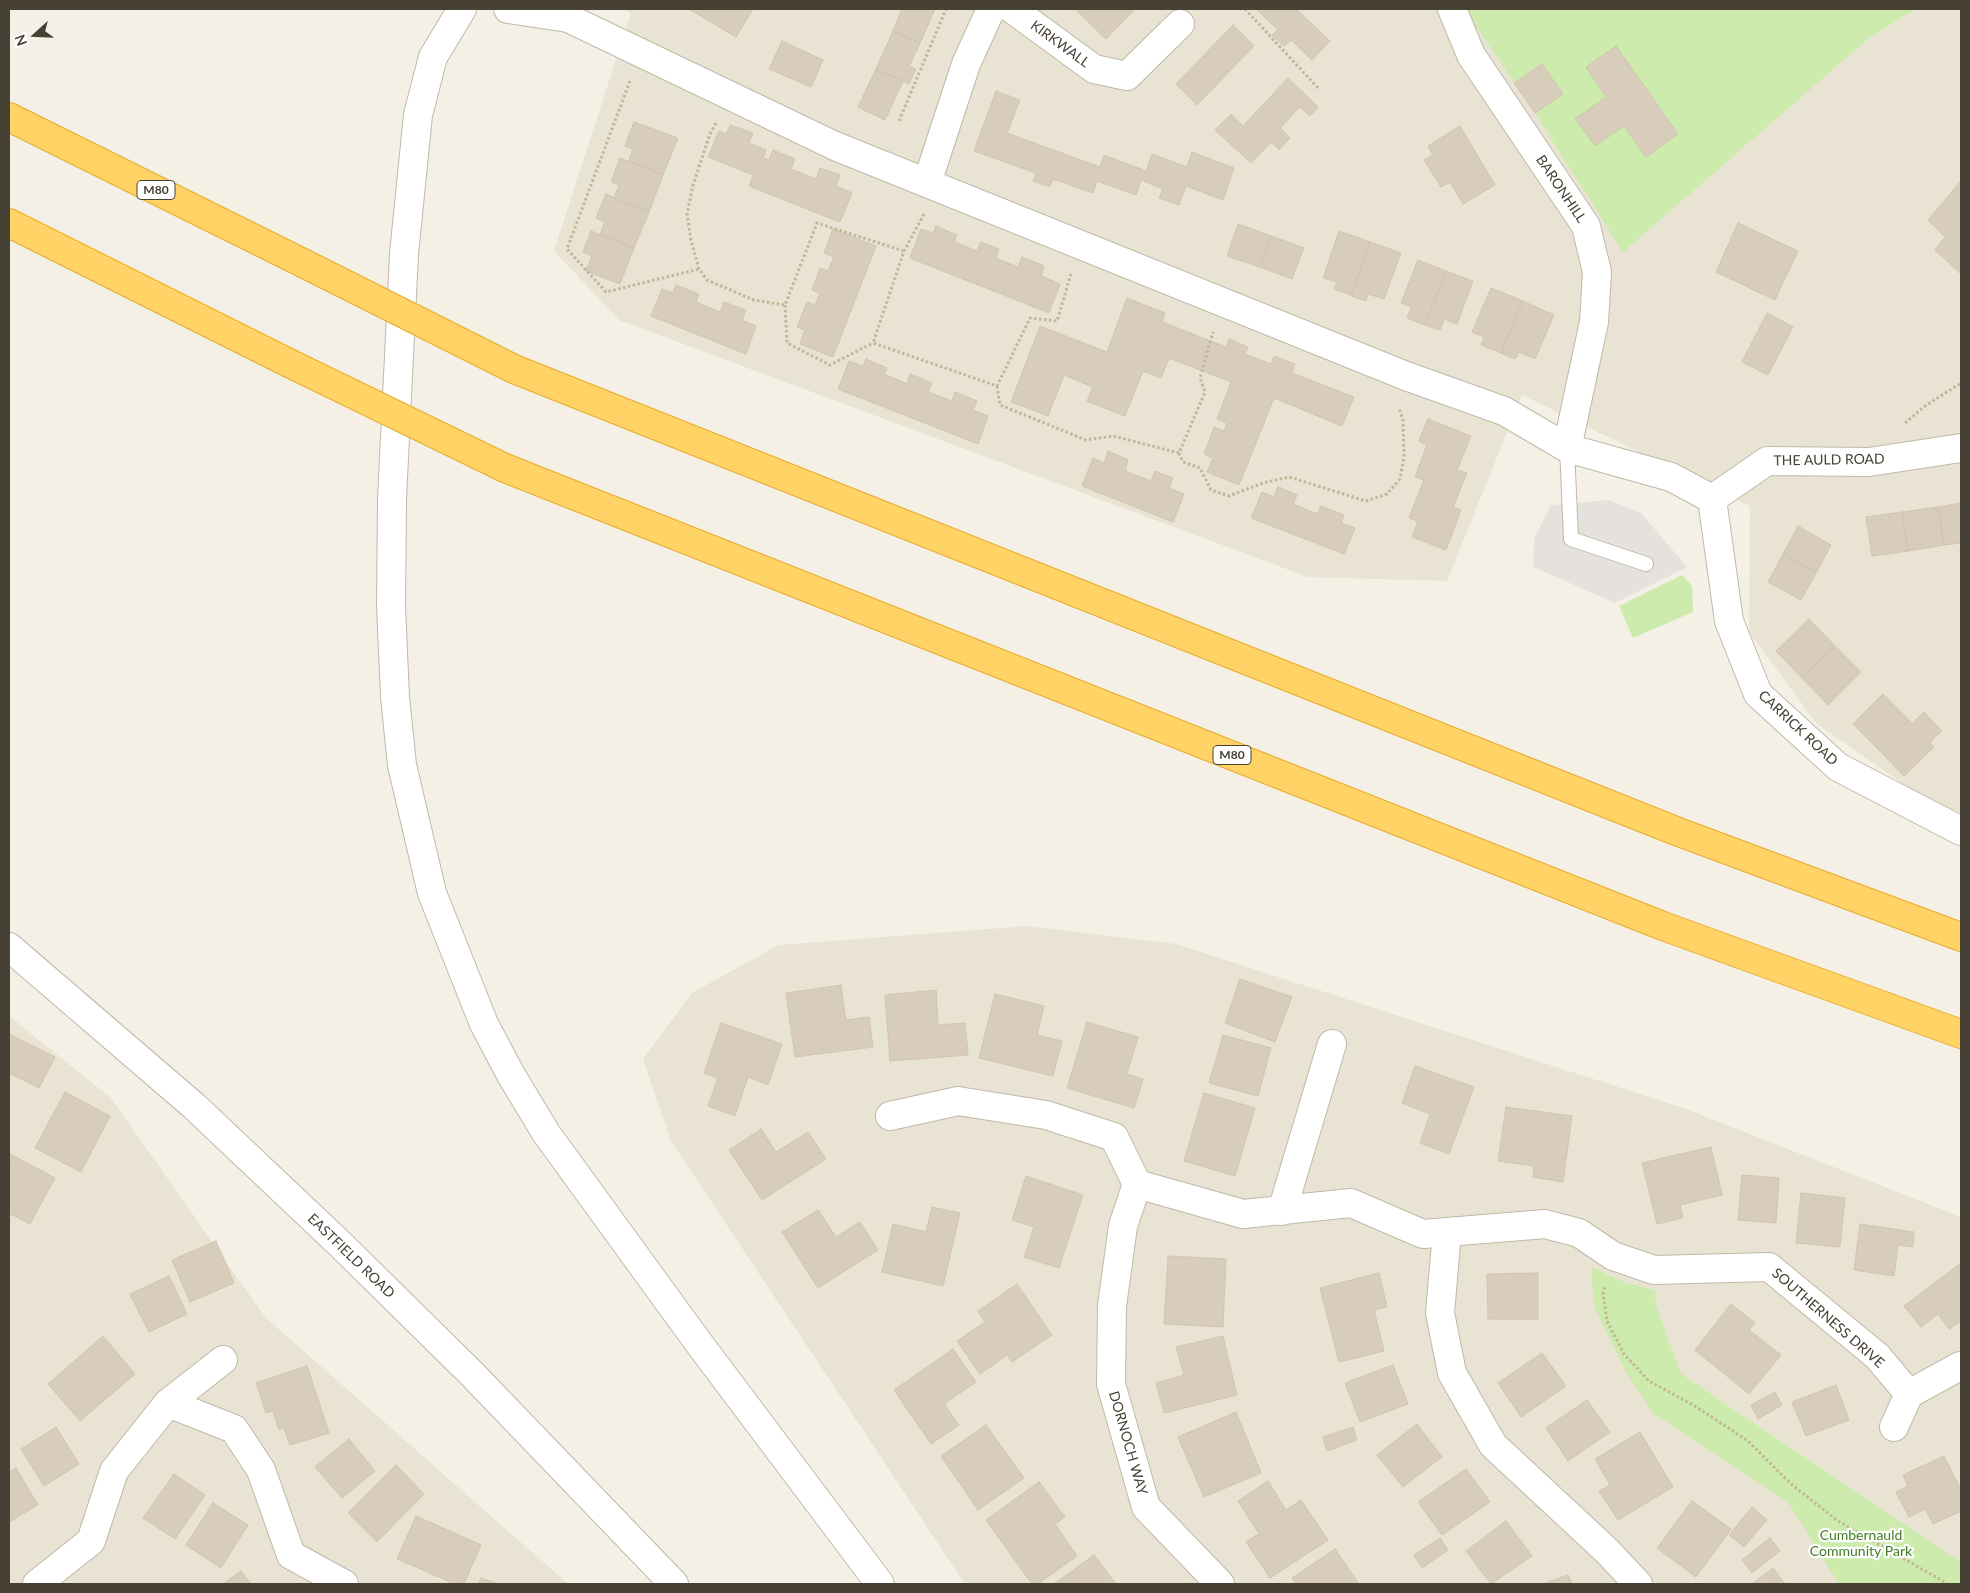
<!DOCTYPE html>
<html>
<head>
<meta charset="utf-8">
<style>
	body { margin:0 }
	#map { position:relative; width:1970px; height:1593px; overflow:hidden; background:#f4f0e6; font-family:Lato,sans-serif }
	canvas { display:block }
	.frame { position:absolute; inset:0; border:10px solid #474135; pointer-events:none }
	.north { position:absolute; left:10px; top:10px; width:50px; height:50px; -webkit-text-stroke:4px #fff; paint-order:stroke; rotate:250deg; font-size:14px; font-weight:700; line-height:20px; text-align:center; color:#474135 }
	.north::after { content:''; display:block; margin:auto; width:18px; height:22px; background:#474135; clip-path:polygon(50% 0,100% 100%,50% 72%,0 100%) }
</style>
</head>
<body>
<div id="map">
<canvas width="1970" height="1593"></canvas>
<div class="frame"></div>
<div class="north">N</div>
</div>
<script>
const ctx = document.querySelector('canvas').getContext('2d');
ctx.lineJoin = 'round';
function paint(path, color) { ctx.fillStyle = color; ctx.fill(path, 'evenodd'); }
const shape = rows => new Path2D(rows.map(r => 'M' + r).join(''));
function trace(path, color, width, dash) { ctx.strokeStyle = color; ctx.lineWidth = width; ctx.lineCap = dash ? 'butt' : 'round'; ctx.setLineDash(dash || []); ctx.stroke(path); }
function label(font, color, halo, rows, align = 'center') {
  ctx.font = font + ' Lato,sans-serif'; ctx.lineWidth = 4.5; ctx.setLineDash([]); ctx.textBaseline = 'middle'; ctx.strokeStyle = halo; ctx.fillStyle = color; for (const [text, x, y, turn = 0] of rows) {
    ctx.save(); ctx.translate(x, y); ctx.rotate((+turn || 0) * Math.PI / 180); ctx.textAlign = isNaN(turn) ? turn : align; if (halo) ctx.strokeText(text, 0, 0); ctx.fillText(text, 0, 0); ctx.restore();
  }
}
paint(shape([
	[624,9,1961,9,1961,813,1933,805,1816,723,1749,632,1750,506,1522,395,1447,581,1308,577,619,320,554,251,631,13],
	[1028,926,1176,944,1686,1109,1961,1217,1961,1584,965,1584,671,1141,643,1059,692,993,779,945],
	[9,1016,111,1098,265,1317,568,1584,9,1584]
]), '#e8e3d3');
paint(shape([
	[1468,9,1915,9,1869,38,1623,252,1535,113,1472,20],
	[1682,575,1692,586,1693,612,1633,638,1619,606],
	[1591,1267,1626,1283,1655,1290,1656,1306,1681,1374,1959,1561,1961,1560,1961,1584,1839,1584,1789,1503,1653,1413,1625,1370,1594,1306]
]), '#ccebac');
paint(shape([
	[1609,500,1641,513,1687,567,1615,603,1533,567,1534,539,1551,505]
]), '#e5e2de');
const building = shape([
	[689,9,753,9,736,37,689,9],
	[902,9,935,9,920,43,893,31,902,9],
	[1075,9,1135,9,1106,39,1075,9],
	[1256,9,1296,9,1330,41,1312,60,1291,40,1284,46,1272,35,1278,30,1256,9],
	[1233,25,1254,46,1197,105,1176,84,1233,25],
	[893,31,920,43,909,66,916,69,909,84,876,69,893,31],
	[782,41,823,60,811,87,769,69,782,41],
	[1616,46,1678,134,1646,157,1624,126,1595,146,1575,119,1606,97,1586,67,1616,46],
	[1542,64,1563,94,1535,113,1514,83,1542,64],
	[876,69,903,81,885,120,858,107,876,69],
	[1288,78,1318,107,1310,116,1300,107,1280,128,1290,138,1279,150,1271,142,1251,163,1215,130,1231,114,1243,126,1288,78],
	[996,91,1020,100,1007,133,1100,167,1104,155,1146,171,1152,154,1187,167,1192,152,1234,168,1223,200,1186,186,1179,205,1159,198,1163,189,1141,180,1136,195,1097,181,1093,193,1053,179,1050,187,1033,181,1036,173,974,151,996,91],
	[634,122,678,138,663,175,629,161,633,149,625,146,634,122],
	[730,125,753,133,749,143,766,150,763,158,769,160,773,150,795,159,791,169,816,179,820,168,840,175,836,186,852,193,840,222,749,186,753,175,708,157,719,131,726,134,730,125],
	[1460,126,1495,185,1463,204,1450,182,1441,187,1424,160,1433,155,1428,146,1460,126],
	[620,158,663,175,649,212,614,198,619,185,611,182,620,158],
	[1961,181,1961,274,1935,250,1945,237,1928,220,1961,181],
	[606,194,649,212,634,248,600,234,605,222,596,218,606,194],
	[1738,223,1798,251,1775,300,1716,272,1738,223],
	[1238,224,1271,236,1260,267,1227,256,1238,224],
	[936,226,957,235,954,242,977,251,981,242,999,249,996,258,1018,267,1022,257,1044,266,1041,276,1060,284,1049,313,910,258,921,229,933,233,936,226],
	[833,229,876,246,833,357,800,344,805,330,797,327,807,302,815,305,820,293,812,290,820,268,828,271,834,257,824,253,833,229],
	[591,231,634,248,620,284,586,271,592,256,583,252,591,231],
	[1339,231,1370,242,1351,295,1334,289,1337,282,1323,278,1339,231],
	[1271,236,1304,248,1292,279,1260,267,1271,236],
	[1370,242,1401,253,1384,299,1368,294,1366,301,1351,296,1370,242],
	[1418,260,1446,271,1425,325,1407,318,1411,307,1401,303,1418,260],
	[1446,271,1473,281,1457,324,1444,319,1440,330,1425,325,1446,271],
	[676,285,699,294,696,302,720,312,724,302,746,310,742,320,756,326,746,354,651,316,662,289,673,293,676,285],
	[1491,288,1523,301,1501,353,1481,345,1484,337,1472,332,1491,288],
	[1127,298,1165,313,1162,322,1226,347,1229,339,1248,347,1245,354,1271,364,1274,356,1295,364,1292,373,1354,397,1342,426,1274,398,1239,485,1207,472,1213,458,1204,454,1214,427,1224,431,1227,423,1217,419,1231,382,1169,358,1161,378,1143,371,1125,416,1087,401,1093,387,1064,375,1048,416,1011,402,1040,326,1107,352,1127,298],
	[1523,301,1554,315,1535,359,1519,352,1515,359,1501,353,1523,301],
	[1767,313,1793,327,1768,375,1742,362,1767,313],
	[866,359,887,368,884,374,907,384,910,374,932,383,928,392,952,401,955,392,977,401,973,410,988,416,978,444,838,389,849,361,863,366,866,359],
	[1428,419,1471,436,1457,470,1467,473,1453,507,1461,510,1446,550,1412,537,1418,521,1409,518,1424,480,1415,477,1427,445,1419,441,1428,419],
	[1108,451,1128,460,1125,471,1151,481,1155,471,1173,478,1169,488,1184,494,1173,522,1082,486,1093,458,1104,463,1108,451],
	[1278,487,1297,495,1293,504,1317,514,1321,506,1344,515,1341,523,1355,528,1344,554,1251,518,1262,492,1274,497,1278,487],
	[1961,503,1961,543,1944,545,1938,507,1961,503],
	[1938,507,1944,545,1908,551,1902,512,1938,507],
	[1902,512,1908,551,1872,556,1866,517,1902,512],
	[1798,526,1831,545,1816,573,1783,554,1798,526],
	[1783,554,1816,573,1801,600,1768,582,1783,554],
	[1809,619,1835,646,1802,678,1776,651,1809,619],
	[1835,646,1861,672,1828,705,1802,678,1835,646],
	[1883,694,1909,720,1879,750,1853,724,1883,694],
	[1924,712,1942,731,1930,742,1934,747,1904,776,1879,750,1909,720,1912,724,1924,712],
	[1240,979,1292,997,1275,1042,1225,1023,1240,979],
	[841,985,846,1020,869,1017,873,1047,795,1057,786,993,841,985],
	[936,990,938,1025,965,1023,968,1055,890,1061,885,995,936,990],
	[995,994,1044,1006,1037,1035,1062,1041,1053,1076,979,1058,995,994],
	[1087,1022,1138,1037,1127,1074,1143,1079,1134,1108,1067,1088,1087,1022],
	[721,1023,782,1044,768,1085,748,1077,735,1116,708,1106,718,1078,704,1073,721,1023],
	[9,1034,55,1057,39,1088,9,1073,9,1034],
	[1223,1035,1271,1048,1258,1096,1209,1083,1223,1035],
	[1415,1066,1474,1087,1449,1154,1420,1143,1430,1114,1402,1103,1415,1066],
	[65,1092,110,1116,81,1172,35,1148,65,1092],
	[1204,1093,1255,1108,1235,1176,1184,1161,1204,1093],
	[1506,1107,1572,1116,1563,1182,1533,1177,1534,1166,1498,1161,1506,1107],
	[761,1129,776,1152,808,1132,826,1159,762,1200,729,1150,761,1129],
	[1711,1147,1722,1195,1680,1205,1683,1218,1657,1224,1642,1163,1711,1147],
	[10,1154,55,1178,30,1224,9,1213,10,1154],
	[1742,1175,1779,1178,1776,1223,1738,1220,1742,1175],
	[1026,1176,1083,1195,1059,1268,1024,1257,1034,1227,1012,1220,1026,1176],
	[1801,1193,1845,1198,1840,1247,1796,1243,1801,1193],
	[932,1207,960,1213,943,1286,882,1272,893,1224,926,1232,932,1207],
	[818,1210,836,1237,860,1222,878,1250,818,1288,782,1232,818,1210],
	[1860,1224,1914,1232,1913,1247,1898,1245,1894,1276,1854,1270,1860,1224],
	[216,1241,234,1283,190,1302,172,1260,216,1241],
	[1168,1256,1226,1259,1223,1327,1164,1324,1168,1256],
	[1961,1263,1961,1321,1949,1329,1938,1314,1921,1327,1904,1306,1961,1263],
	[1379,1273,1387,1307,1374,1310,1384,1351,1339,1362,1320,1288,1379,1273],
	[1538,1273,1538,1319,1488,1319,1487,1274,1538,1273],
	[169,1276,187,1314,149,1332,130,1294,169,1276],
	[1017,1284,1052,1335,1012,1362,1007,1355,980,1374,957,1341,985,1322,978,1311,1017,1284],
	[1731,1304,1755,1323,1749,1330,1781,1355,1749,1394,1695,1350,1731,1304],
	[103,1336,135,1374,80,1421,48,1384,103,1336],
	[1223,1336,1237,1395,1164,1413,1156,1383,1184,1375,1176,1347,1223,1336],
	[953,1349,976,1382,944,1404,959,1425,931,1444,894,1390,953,1349],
	[1542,1353,1566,1386,1521,1417,1498,1383,1542,1353],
	[1393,1365,1408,1404,1360,1422,1345,1383,1393,1365],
	[307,1366,329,1433,290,1445,284,1428,279,1430,273,1411,266,1413,256,1383,307,1366],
	[1836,1385,1849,1420,1806,1436,1792,1402,1836,1385],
	[1775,1392,1782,1405,1758,1419,1751,1405,1775,1392],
	[1587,1400,1610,1432,1568,1461,1546,1428,1587,1400],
	[1236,1412,1261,1473,1204,1497,1178,1437,1236,1412],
	[1417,1424,1442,1457,1403,1487,1377,1455,1417,1424],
	[986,1425,1024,1478,978,1510,941,1456,986,1425],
	[56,1427,79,1464,44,1486,21,1449,56,1427],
	[1353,1427,1357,1440,1327,1451,1323,1437,1353,1427],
	[1640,1432,1673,1487,1618,1520,1599,1491,1610,1485,1595,1459,1640,1432],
	[349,1439,375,1471,342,1498,315,1467,349,1439],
	[1944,1456,1961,1490,1961,1511,1933,1524,1925,1509,1909,1517,1896,1492,1908,1486,1903,1475,1944,1456],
	[396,1465,424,1494,377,1542,348,1513,396,1465],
	[16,1468,38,1505,9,1522,9,1472,16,1468],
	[1466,1469,1490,1502,1442,1535,1418,1502,1466,1469],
	[174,1474,205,1495,175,1539,143,1518,174,1474],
	[1268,1481,1286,1510,1301,1500,1328,1540,1270,1578,1246,1542,1259,1534,1238,1501,1268,1481],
	[1039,1482,1065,1517,1055,1524,1077,1556,1038,1584,1032,1584,986,1520,1039,1482],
	[1692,1501,1731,1529,1696,1577,1657,1548,1692,1501],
	[213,1503,248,1525,221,1568,186,1545,213,1503],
	[1752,1507,1767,1520,1744,1547,1729,1535,1752,1507],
	[416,1516,481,1545,464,1584,455,1584,397,1559,416,1516],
	[1506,1521,1532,1556,1491,1584,1466,1551,1506,1521],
	[1440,1538,1448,1550,1422,1568,1414,1555,1440,1538],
	[1770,1538,1780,1551,1752,1573,1742,1560,1770,1538],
	[1335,1549,1359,1584,1296,1584,1292,1578,1335,1549],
	[1094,1555,1116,1584,1054,1584,1094,1555],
	[1773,1568,1785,1584,1752,1584,1773,1568],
	[241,1571,251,1584,223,1584,241,1571],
	[1568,1575,1572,1584,1543,1584,1568,1575],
	[481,1578,499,1584,478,1584,481,1578]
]);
paint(building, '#d7cdba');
trace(building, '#d2c5ad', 1);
const service = shape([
	[1567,448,1571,539,1646,564]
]);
const minor = shape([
	[508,9,568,18,835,146,1406,376,1504,411,1567,448,1671,477,1712,499,1767,461,1869,462,1961,448],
	[1012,9,1094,69,1127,76,1180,24],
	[1452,9,1471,55,1586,226,1597,272,1594,322,1567,448],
	[927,183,966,64,991,9],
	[1712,499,1729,621,1758,694,1838,767,1961,831],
	[890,1116,958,1101,1046,1115,1114,1137,1137,1184,1123,1226,1112,1306,1111,1384,1146,1507,1220,1584],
	[1137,1184,1243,1214,1351,1203,1423,1234,1545,1224,1579,1233,1613,1256,1654,1270,1769,1267,1877,1356,1909,1394],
	[1282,1211,1332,1044],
	[1447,1232,1440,1313,1452,1373,1493,1445,1607,1551,1638,1584],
	[168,1403,234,1429,261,1470,291,1555,344,1584],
	[1894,1427,1909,1394,1960,1366],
	[37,1584,91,1541,114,1471,168,1403,223,1360]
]);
const tertiary = shape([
	[462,9,433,57,418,115,404,254,392,499,391,606,395,697,402,765,432,893,484,1024,511,1075,546,1133,698,1342,880,1584],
	[9,947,194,1106,340,1244,472,1374,674,1584]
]);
const motorway = shape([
	[9,117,303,263],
	[9,223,289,363],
	[514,369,1676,831,1961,937],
	[505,468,1663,926,1961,1034]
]);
trace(service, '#c0b9a8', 16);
trace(minor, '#c0b9a8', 30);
trace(tertiary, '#c0b9a8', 30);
trace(motorway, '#e8ab2c', 30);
trace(shape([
	[1245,9,1318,88],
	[630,81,567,249,606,292,699,269],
	[899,121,946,9],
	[716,123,710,134,693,185,687,214,691,240,699,269,707,280,754,300,785,305,817,223,904,251],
	[924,214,904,251,873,343,997,386,1030,318,1057,321,1071,274],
	[785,305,787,343,830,365,873,343],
	[997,386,1000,405,1086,440,1113,436,1179,453,1205,392,1200,378,1213,332],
	[1905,423,1925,406,1961,383],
	[1179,453,1183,462,1200,468,1211,490,1229,496,1263,483,1289,477,1366,501,1387,494,1400,479,1404,457,1403,420,1399,408],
	[1605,1287,1603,1294,1607,1321,1624,1354,1649,1381,1695,1406,1748,1441,1791,1484,1838,1521,1948,1584]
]), '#c3b698', 3, [2.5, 2.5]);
trace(service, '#fff', 14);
trace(minor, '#fff', 28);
trace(tertiary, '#fff', 28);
trace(motorway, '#ffd366', 28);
const motorwayBridge = shape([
	[303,263,514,369],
	[289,363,505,468]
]);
trace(motorwayBridge, '#e8ab2c', 30, []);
trace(motorwayBridge, '#ffd366', 28);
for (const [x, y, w] of [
	[156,190,38],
	[1232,755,38]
]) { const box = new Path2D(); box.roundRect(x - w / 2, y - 9.5, w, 19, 4); ctx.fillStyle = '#fff'; ctx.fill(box); trace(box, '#474135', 1); }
label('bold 12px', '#474135', null, [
	["M80",156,190],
	["M80",1232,755]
]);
label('14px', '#474135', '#fff', [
	["KIRKWALL",1060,44,36],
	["BARONHILL",1561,189,56],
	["THE AULD ROAD",1829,460,-1],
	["CARRICK ROAD",1798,728,43],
	["EASTFIELD ROAD",351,1256,44],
	["SOUTHERNESS DRIVE",1828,1318,41],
	["DORNOCH WAY",1128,1443,74]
]);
label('14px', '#427d24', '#fff', [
	["Cumbernauld",1861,1535],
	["Community Park",1861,1551]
]);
</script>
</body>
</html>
